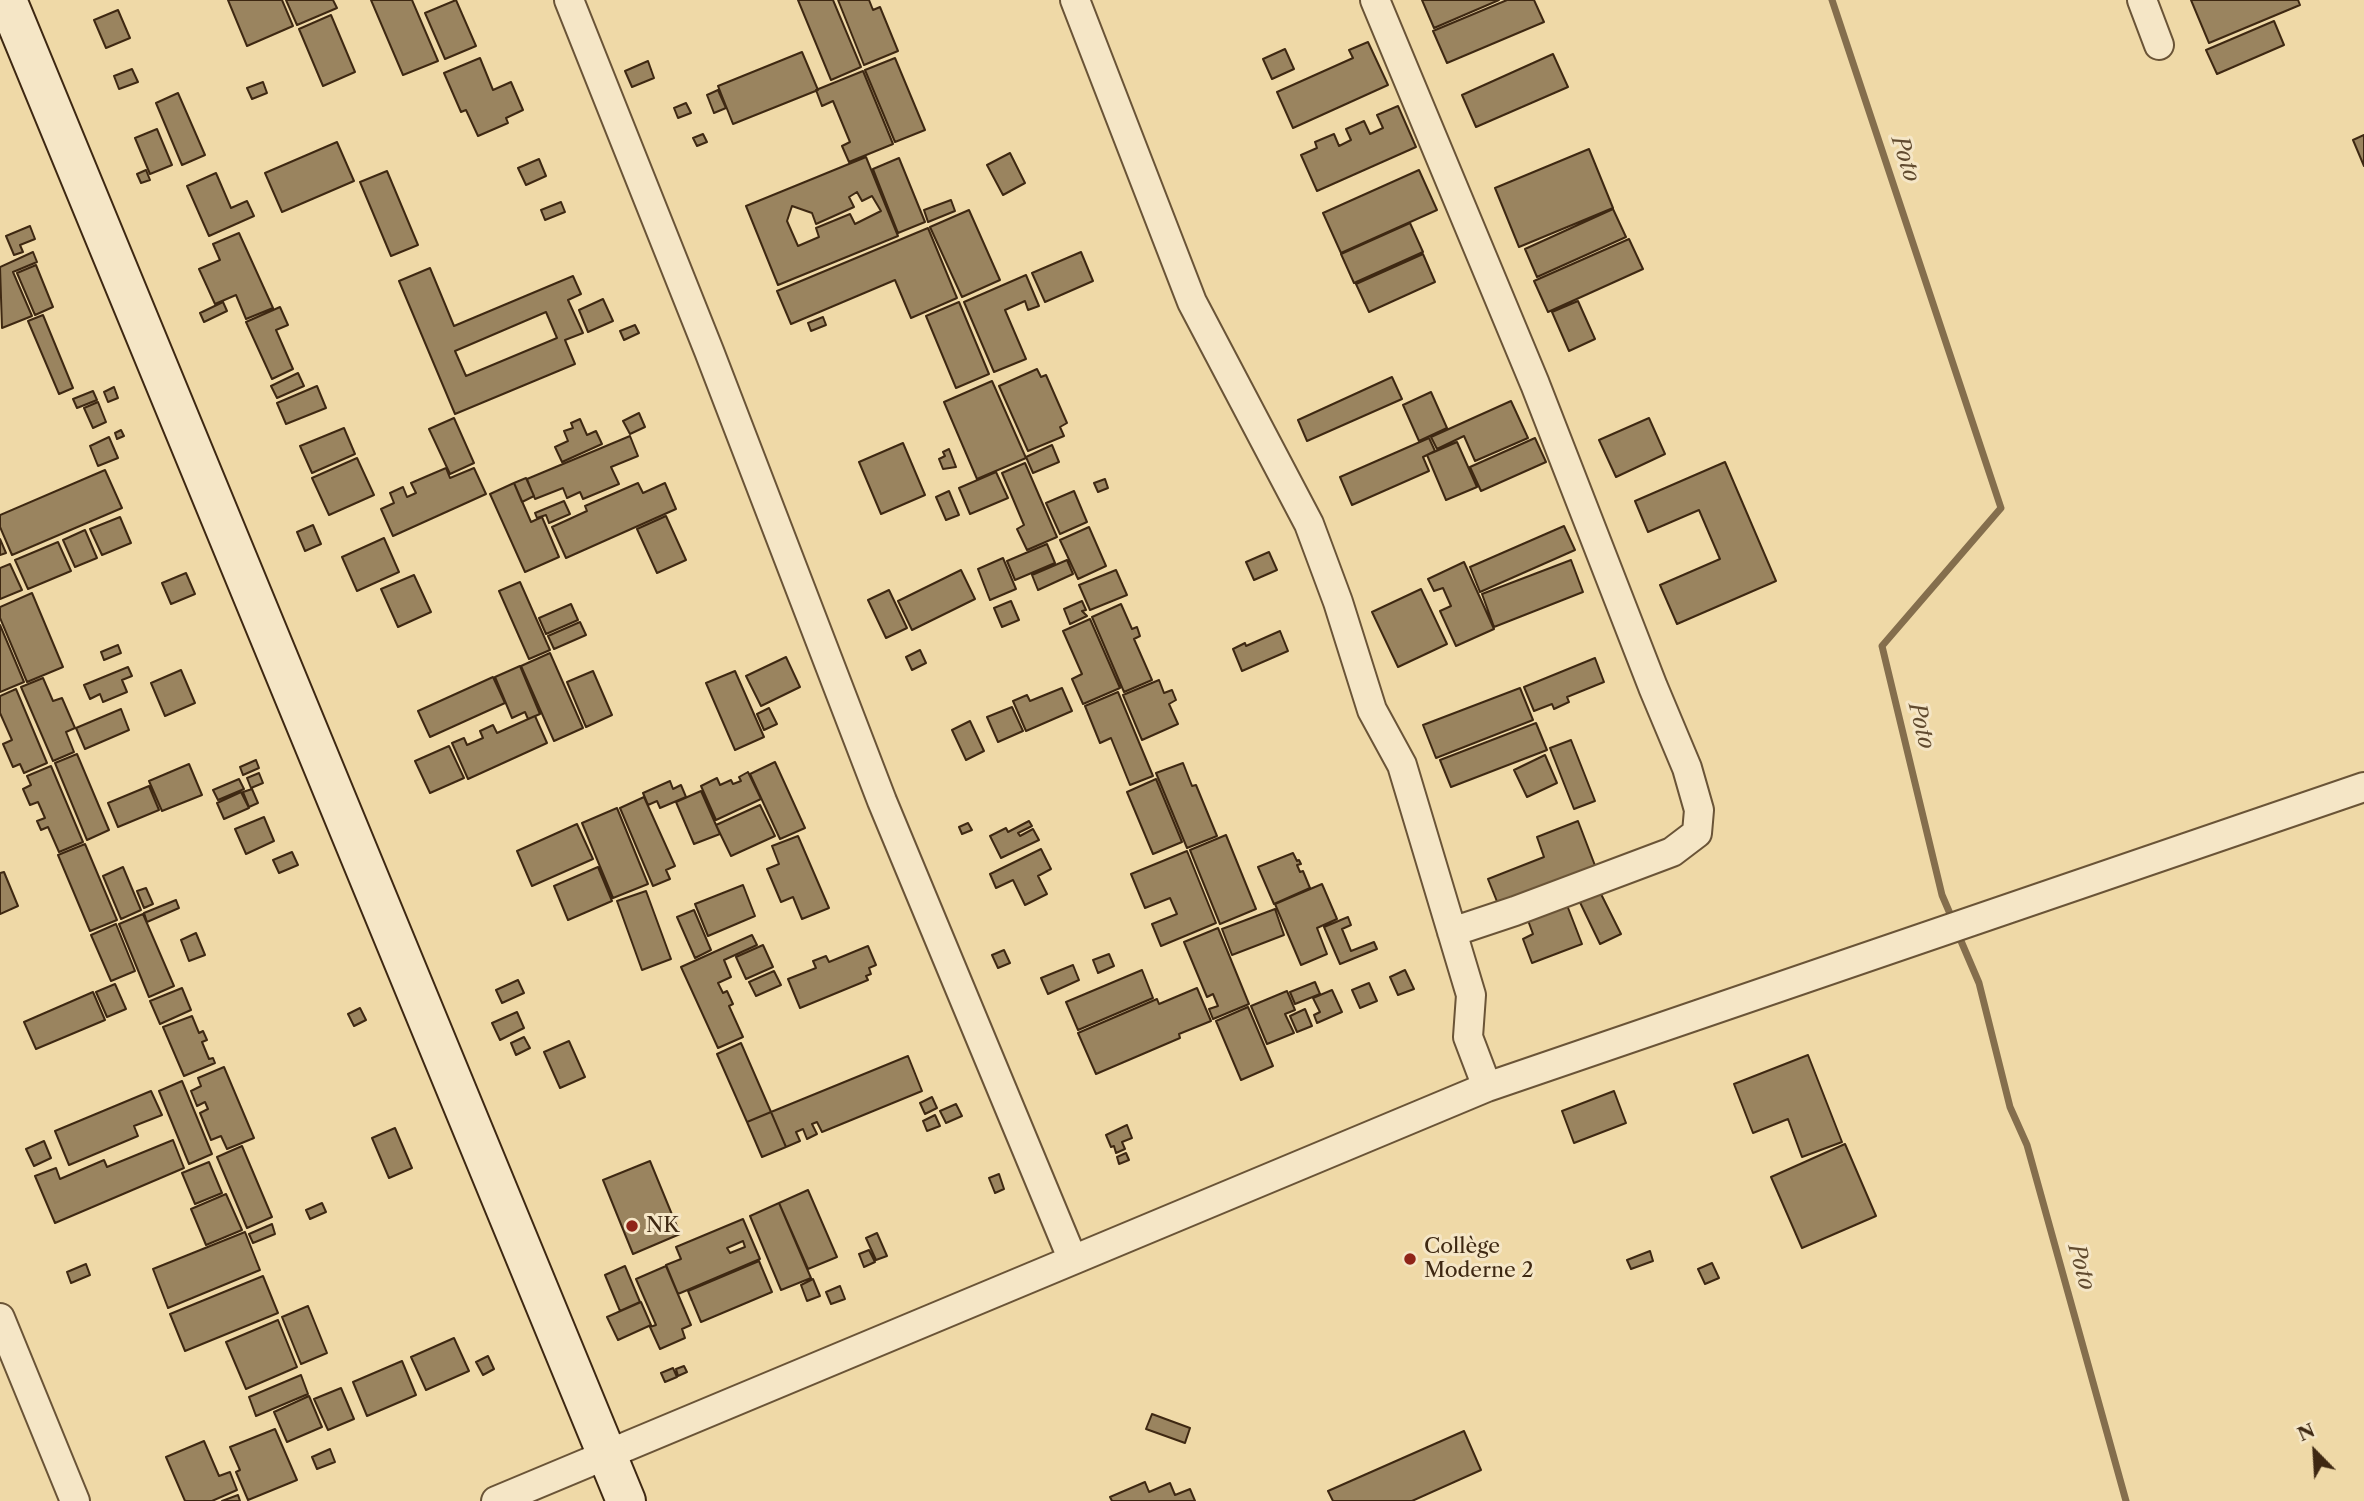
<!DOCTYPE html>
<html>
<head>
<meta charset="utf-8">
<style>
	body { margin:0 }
	#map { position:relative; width:2364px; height:1501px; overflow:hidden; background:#efd9a7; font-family:"Libre Caslon Text",serif }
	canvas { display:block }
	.north { position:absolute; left:2280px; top:1417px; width:70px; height:70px; -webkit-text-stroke:5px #f5e6c6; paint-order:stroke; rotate:336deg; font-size:19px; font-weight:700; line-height:28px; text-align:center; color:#3e2812 }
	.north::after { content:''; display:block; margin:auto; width:24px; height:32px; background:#3e2812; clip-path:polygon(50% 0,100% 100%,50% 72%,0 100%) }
</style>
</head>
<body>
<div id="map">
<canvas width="2364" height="1501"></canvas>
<div class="north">N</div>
</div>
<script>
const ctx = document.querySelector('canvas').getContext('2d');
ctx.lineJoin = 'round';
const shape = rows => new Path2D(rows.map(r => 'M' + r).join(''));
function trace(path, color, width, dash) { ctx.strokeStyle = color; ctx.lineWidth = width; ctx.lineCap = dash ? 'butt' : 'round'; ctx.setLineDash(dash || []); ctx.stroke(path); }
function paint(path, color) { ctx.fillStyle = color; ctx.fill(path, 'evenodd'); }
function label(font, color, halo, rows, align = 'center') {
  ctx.font = font + ' "Libre Caslon Text",serif'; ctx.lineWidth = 6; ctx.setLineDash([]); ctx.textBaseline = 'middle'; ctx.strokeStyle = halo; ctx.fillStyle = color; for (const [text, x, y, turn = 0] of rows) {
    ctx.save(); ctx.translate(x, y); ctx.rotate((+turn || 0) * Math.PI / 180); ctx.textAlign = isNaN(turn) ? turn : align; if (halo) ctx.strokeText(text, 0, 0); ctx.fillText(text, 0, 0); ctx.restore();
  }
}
trace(shape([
	[1832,0,2001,508,1882,646,1942,895,1954,923],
	[1958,934,1979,983,2010,1107,2027,1145,2126,1501]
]), '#846e4d', 7);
const building = shape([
	[228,0,282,0,293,26,247,46,228,0],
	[286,0,333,0,337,8,297,25,286,0],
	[371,0,412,0,438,61,403,75,371,0],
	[456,0,476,46,445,59,425,13,456,0],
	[798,0,833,0,861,67,831,80,798,0],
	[838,0,869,0,873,10,880,7,898,51,864,65,838,0],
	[1422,0,1499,0,1434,28,1422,0],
	[1507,0,1534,0,1544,22,1447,63,1433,31,1507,0],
	[2191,0,2298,0,2300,5,2209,43,2191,0],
	[118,10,130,38,106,48,94,20,118,10],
	[331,15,355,72,323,86,299,29,331,15],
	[2274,21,2284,45,2217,74,2206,50,2274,21],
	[1368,42,1388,85,1293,128,1277,92,1353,58,1349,50,1368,42],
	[1285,49,1294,69,1272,79,1263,59,1285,49],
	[802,52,818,90,733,124,718,86,802,52],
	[1553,54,1568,87,1476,127,1462,95,1553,54],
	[480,58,493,90,511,82,523,110,506,118,508,123,478,136,466,110,461,112,444,73,480,58],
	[895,58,925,130,895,142,865,70,895,58],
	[648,61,654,78,632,87,625,71,648,61],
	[132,69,138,82,119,89,114,76,132,69],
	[863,71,893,144,849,162,842,146,850,142,833,101,822,106,816,90,863,71],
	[263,82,267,93,252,99,247,88,263,82],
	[718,90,726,108,714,113,707,95,718,90],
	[178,93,205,155,182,165,156,103,178,93],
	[686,103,691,113,678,118,674,108,686,103],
	[1398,106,1416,147,1317,191,1301,155,1317,148,1315,142,1334,134,1339,146,1351,140,1346,129,1364,121,1370,134,1383,128,1377,115,1398,106],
	[157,129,172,165,150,174,135,138,157,129],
	[703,134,707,142,697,146,693,138,703,134],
	[2364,135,2364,166,2353,140,2364,135],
	[337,142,354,181,282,212,265,173,337,142],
	[1589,149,1613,208,1519,247,1495,188,1589,149],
	[1010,153,1025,183,1003,195,987,165,1010,153],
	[866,157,898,236,778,285,746,206,866,157],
	[857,192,862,201,872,196,881,211,855,224,850,214,816,228,819,237,798,246,787,221,792,206,812,213,816,224,854,207,849,197,857,192],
	[899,158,925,222,898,233,873,169,899,158],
	[539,159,546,176,526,185,518,168,539,159],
	[146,170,150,180,141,183,137,174,146,170],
	[1419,170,1437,210,1341,253,1323,213,1419,170],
	[387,171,418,245,391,256,360,182,387,171],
	[216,173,231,208,247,201,254,216,209,236,187,186,216,173],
	[951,200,955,211,928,222,924,210,951,200],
	[561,202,565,212,545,220,541,210,561,202],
	[1613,209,1626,237,1537,277,1525,249,1613,209],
	[969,210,1000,280,962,297,930,227,969,210],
	[1410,223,1423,252,1354,283,1341,254,1410,223],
	[30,226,35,239,20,245,23,252,14,255,6,236,30,226],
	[928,228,957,298,911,318,895,280,791,324,777,291,928,228],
	[239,233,273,308,246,319,236,295,215,304,199,269,220,260,213,244,239,233],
	[1629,239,1643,269,1548,312,1534,281,1629,239],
	[33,252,37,262,13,272,32,316,2,328,0,267,33,252],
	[1081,252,1093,281,1045,302,1032,273,1081,252],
	[1423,254,1435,282,1369,312,1356,284,1423,254],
	[36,265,53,307,35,315,17,273,36,265],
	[430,268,454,326,573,276,581,294,568,300,583,333,565,340,575,364,455,414,399,281,430,268],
	[546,312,557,338,466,376,455,351,546,312],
	[1026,275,1039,306,1028,310,1025,301,1005,310,1026,359,994,372,964,302,1026,275],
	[603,299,613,321,588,332,579,310,603,299],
	[1578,301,1595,339,1569,351,1552,312,1578,301],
	[223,302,227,311,204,322,200,313,223,302],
	[959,302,989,374,956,388,926,316,959,302],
	[280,307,288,325,276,330,293,369,272,379,246,322,280,307],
	[43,315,73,388,59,394,28,321,43,315],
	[823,317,826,325,811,331,808,323,823,317],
	[635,325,639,333,624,340,620,331,635,325],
	[1037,369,1041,377,1046,375,1067,423,1060,427,1064,436,1028,451,999,386,1037,369],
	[298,373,304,386,277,398,271,386,298,373],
	[1392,377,1402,399,1307,441,1298,420,1392,377],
	[992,381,1026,458,977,479,944,402,992,381],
	[317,386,326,408,286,424,277,403,317,386],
	[114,387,118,398,108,402,104,392,114,387],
	[93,391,97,400,77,408,73,399,93,391],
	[1431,392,1447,428,1419,441,1403,405,1431,392],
	[1511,401,1528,438,1475,461,1464,436,1437,449,1431,437,1511,401],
	[98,402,106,422,93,428,84,408,98,402],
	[639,413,645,427,630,434,623,421,639,413],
	[454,418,474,463,450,474,429,429,454,418],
	[1649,418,1665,454,1616,477,1599,440,1649,418],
	[580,419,587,435,596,431,602,444,562,462,555,447,568,441,564,431,573,428,571,423,580,419],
	[344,428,355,454,312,473,300,446,344,428],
	[121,430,124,436,117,439,115,433,121,430],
	[630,436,638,456,611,467,619,484,583,499,580,492,567,498,563,488,535,499,527,479,630,436],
	[109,437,118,458,98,466,90,446,109,437],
	[1429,438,1435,451,1423,457,1429,471,1352,505,1340,477,1429,438],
	[1535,438,1546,462,1481,491,1470,467,1535,438],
	[1457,442,1477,487,1446,500,1427,455,1457,442],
	[903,443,925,495,881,514,859,462,903,443],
	[1052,445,1059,462,1033,473,1026,457,1052,445],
	[949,449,956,467,943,469,939,459,945,456,943,452,949,449],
	[357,458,374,495,329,515,312,478,357,458],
	[1725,462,1776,581,1677,624,1660,585,1720,559,1699,510,1648,532,1635,501,1725,462],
	[1025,463,1057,537,1027,550,1017,529,1024,525,1002,473,1025,463],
	[446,468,450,478,474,468,486,494,393,536,381,509,394,503,390,493,403,487,407,497,416,493,411,483,446,468],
	[105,470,122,508,12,555,0,527,0,515,105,470],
	[996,472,1008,498,970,514,959,488,996,472],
	[526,478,534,496,522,502,514,483,526,478],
	[1105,479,1108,488,1098,492,1094,483,1105,479],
	[514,483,531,522,542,517,559,557,525,572,490,494,514,483],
	[638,483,643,493,665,483,676,509,566,558,552,527,587,511,585,506,638,483],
	[949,491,959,515,946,520,936,497,949,491],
	[1074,491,1087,522,1060,534,1046,503,1074,491],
	[564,501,570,514,549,523,546,515,537,518,535,513,564,501],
	[666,516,686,560,657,573,637,529,666,516],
	[120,517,131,543,102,555,90,529,120,517],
	[313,525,321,544,305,551,297,532,313,525],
	[1564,526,1575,550,1480,592,1470,567,1564,526],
	[1089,527,1106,566,1078,579,1060,540,1089,527],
	[85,530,97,558,75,567,63,540,85,530],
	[384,538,399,572,357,591,342,557,384,538],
	[0,539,6,553,0,555,0,539],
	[58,542,71,571,28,589,15,560,58,542],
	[1047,544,1055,563,1015,580,1007,561,1047,544],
	[1269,552,1277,570,1254,580,1246,562,1269,552],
	[1003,558,1016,589,990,600,978,569,1003,558],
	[1067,560,1073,574,1038,590,1032,575,1067,560],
	[1571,560,1583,592,1494,627,1482,594,1571,560],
	[1464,562,1494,629,1456,646,1440,611,1451,606,1443,588,1434,591,1428,579,1464,562],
	[10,564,22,590,0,599,0,568,10,564],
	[961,570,975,599,912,630,898,601,961,570],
	[1116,570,1127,595,1090,610,1079,585,1116,570],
	[186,573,195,594,171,604,162,583,186,573],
	[414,575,431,612,398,627,381,589,414,575],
	[520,582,550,650,529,659,499,591,520,582],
	[1421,589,1447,644,1398,667,1372,612,1421,589],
	[889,590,907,628,886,638,868,600,889,590],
	[32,593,63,667,27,682,0,618,0,607,32,593],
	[1011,601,1019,620,1002,627,994,608,1011,601],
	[1082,601,1086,610,1082,611,1087,616,1070,624,1064,609,1082,601],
	[571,604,578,620,546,634,539,618,571,604],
	[1121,604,1132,629,1137,627,1140,636,1134,639,1152,680,1124,692,1092,617,1121,604],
	[1090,619,1120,688,1083,704,1072,679,1082,674,1063,631,1090,619],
	[580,622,586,635,554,649,548,636,580,622],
	[0,625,24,682,0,692,0,625],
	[1280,631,1288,651,1242,671,1233,649,1245,643,1246,646,1280,631],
	[118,645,121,653,104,660,101,652,118,645],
	[920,650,926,663,912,670,906,657,920,650],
	[550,653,583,728,554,741,521,666,550,653],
	[786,657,800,687,761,706,746,676,786,657],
	[1595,658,1604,682,1567,697,1569,702,1554,709,1552,704,1534,711,1524,687,1595,658],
	[520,666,540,714,528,719,525,712,512,718,495,677,520,666],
	[128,667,132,676,122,680,127,692,103,702,100,694,90,699,84,685,128,667],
	[181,670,195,703,165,716,151,683,181,670],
	[593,671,612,715,586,727,567,682,593,671],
	[735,671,764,737,735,750,706,683,735,671],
	[493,677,505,703,430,737,418,711,493,677],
	[43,678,53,701,62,698,75,728,66,732,74,752,53,761,21,687,43,678],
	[1159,680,1164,693,1172,690,1176,700,1169,704,1178,724,1142,740,1123,695,1159,680],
	[1062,688,1072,711,1026,731,1013,701,1027,695,1030,701,1062,688],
	[1520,688,1533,720,1436,758,1423,725,1520,688],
	[16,689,47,763,24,773,20,764,13,767,3,744,12,740,0,713,0,696,16,689],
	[1118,692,1153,776,1130,785,1111,738,1100,743,1085,706,1118,692],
	[1012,707,1023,731,998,742,987,717,1012,707],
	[769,708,777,724,764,730,757,714,769,708],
	[121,709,129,730,85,749,76,728,121,709],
	[535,716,547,743,468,779,452,743,464,738,467,745,483,738,480,731,493,725,497,733,535,716],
	[970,721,984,751,966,760,952,730,970,721],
	[1536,723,1547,750,1451,787,1440,760,1536,723],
	[1571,740,1595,801,1574,809,1550,748,1571,740],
	[449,746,464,778,430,793,415,761,449,746],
	[77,754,109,830,87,840,55,763,77,754],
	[1545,755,1557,783,1527,797,1514,770,1545,755],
	[256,760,259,768,243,775,240,767,256,760],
	[775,762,805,828,780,839,750,774,775,762],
	[1183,763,1192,786,1196,785,1217,836,1187,848,1156,773,1183,763],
	[189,764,202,795,162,811,149,781,189,764],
	[51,766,83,842,59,852,48,827,41,830,37,821,45,818,38,802,30,805,23,789,31,785,27,776,51,766],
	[748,772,761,799,716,820,701,786,717,778,720,785,731,780,733,784,741,781,739,777,748,772],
	[259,773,263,783,251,788,247,778,259,773],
	[239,779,244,789,218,800,213,790,239,779],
	[1156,779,1182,842,1153,854,1127,792,1156,779],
	[670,781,673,789,681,785,686,797,660,808,657,801,648,805,643,793,670,781],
	[149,786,159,810,118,827,108,803,149,786],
	[252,789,258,803,249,807,243,792,252,789],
	[701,791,720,834,694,844,676,802,701,791],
	[241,792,249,808,224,819,217,803,241,792],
	[644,797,675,866,666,870,670,879,653,886,620,808,644,797],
	[760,805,775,836,731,856,716,825,760,805],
	[617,808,648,884,613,898,582,823,617,808],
	[264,817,274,841,246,854,235,829,264,817],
	[1029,821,1032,826,1018,833,1020,836,1033,829,1039,840,1001,858,990,836,1006,828,1008,832,1029,821],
	[1578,821,1599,876,1502,914,1488,879,1544,857,1537,837,1578,821],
	[968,823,972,830,962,834,959,827,968,823],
	[577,824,593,859,532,886,517,851,577,824],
	[1226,835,1256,909,1220,924,1190,850,1226,835],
	[798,836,829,908,802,919,793,897,781,902,767,869,779,864,772,846,798,836],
	[85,844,117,920,90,931,58,855,85,844],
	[1041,849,1051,869,1038,876,1047,894,1025,905,1013,880,996,888,990,874,1041,849],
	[1187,851,1216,923,1161,946,1152,924,1177,914,1170,898,1145,908,1131,874,1187,851],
	[292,852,298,865,279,873,273,860,292,852],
	[1293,853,1297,861,1299,860,1301,864,1297,865,1300,872,1303,871,1310,888,1274,904,1258,867,1293,853],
	[123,867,141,910,121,919,103,876,123,867],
	[598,867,612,901,568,920,554,886,598,867],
	[4,872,18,906,0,914,0,873,4,872],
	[1595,882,1621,934,1600,944,1575,892,1595,882],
	[1322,884,1337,919,1317,928,1327,954,1301,965,1275,904,1322,884],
	[743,885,755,916,708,936,695,904,743,885],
	[146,888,153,904,144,908,137,891,146,888],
	[646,891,671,959,642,970,617,901,646,891],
	[176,900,179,908,147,922,144,913,176,900],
	[1565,900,1582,944,1532,963,1523,939,1533,934,1526,915,1565,900],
	[1275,909,1284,935,1232,955,1222,929,1275,909],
	[694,910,711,950,695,958,677,917,694,910],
	[143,914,174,986,149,997,119,924,143,914],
	[1348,917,1351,925,1342,929,1351,951,1374,942,1377,949,1340,964,1324,927,1348,917],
	[116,924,135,971,111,981,91,935,116,924],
	[1218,928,1249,1004,1213,1019,1209,1009,1218,1006,1213,994,1207,997,1184,942,1218,928],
	[196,933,205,955,189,961,181,940,196,933],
	[752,935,757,945,724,960,731,977,718,983,723,993,727,991,733,1004,729,1006,743,1037,718,1048,681,967,752,935],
	[763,945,773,967,746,979,736,957,763,945],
	[868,946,876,965,869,968,871,974,866,976,868,980,800,1008,788,979,816,968,813,961,826,956,829,962,868,946],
	[1004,950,1010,963,998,968,992,955,1004,950],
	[1109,954,1114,966,1098,973,1093,960,1109,954],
	[1073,965,1079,980,1048,994,1041,978,1073,965],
	[1142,970,1153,998,1078,1030,1066,1002,1142,970],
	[1405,970,1414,989,1398,995,1390,977,1405,970],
	[774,971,781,985,756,996,749,982,774,971],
	[518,980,524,993,502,1003,496,990,518,980],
	[1315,982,1320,994,1295,1004,1290,992,1315,982],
	[1369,983,1377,1001,1360,1008,1352,990,1369,983],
	[115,984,126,1009,107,1017,96,992,115,984],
	[182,988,191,1010,160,1024,150,1001,182,988],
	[1197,988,1211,1021,1179,1034,1180,1038,1096,1074,1078,1033,1157,999,1159,1004,1197,988],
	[1332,990,1342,1012,1317,1023,1314,1015,1320,1012,1313,998,1332,990],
	[1287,991,1295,1010,1285,1014,1294,1033,1267,1044,1251,1006,1287,991],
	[93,992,105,1020,36,1049,24,1022,93,992],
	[1248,1007,1273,1066,1241,1080,1216,1021,1248,1007],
	[360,1008,366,1020,354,1026,348,1014,360,1008],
	[1305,1009,1312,1026,1297,1032,1290,1016,1305,1009],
	[517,1012,524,1028,500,1040,492,1023,517,1012],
	[192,1016,199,1033,203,1031,207,1040,202,1042,209,1059,213,1058,215,1063,184,1076,163,1027,192,1016],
	[524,1037,530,1048,516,1055,511,1043,524,1037],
	[569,1041,585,1077,560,1088,544,1052,569,1041],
	[741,1043,771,1112,747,1122,717,1054,741,1043],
	[1808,1055,1842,1142,1802,1157,1788,1119,1753,1133,1734,1084,1808,1055],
	[908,1056,922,1091,822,1132,817,1122,812,1124,817,1134,807,1139,803,1129,796,1132,800,1141,786,1147,771,1112,908,1056],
	[224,1067,254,1138,227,1149,221,1136,211,1140,200,1113,208,1109,205,1102,197,1106,191,1091,201,1086,198,1078,224,1067],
	[182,1081,212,1154,189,1164,159,1091,182,1081],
	[151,1091,162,1115,134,1126,138,1136,69,1165,55,1131,151,1091],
	[1614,1091,1626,1123,1574,1143,1562,1111,1614,1091],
	[932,1097,937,1108,925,1114,920,1103,932,1097],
	[956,1104,962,1116,946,1123,940,1111,956,1104],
	[771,1112,786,1147,762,1157,747,1122,771,1112],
	[935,1115,940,1126,927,1131,923,1121,935,1115],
	[1127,1125,1132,1138,1122,1142,1125,1149,1116,1153,1114,1146,1111,1147,1106,1135,1127,1125],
	[395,1128,412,1168,389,1178,372,1138,395,1128],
	[173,1140,184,1168,55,1223,35,1176,56,1168,60,1179,104,1160,107,1167,173,1140],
	[44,1141,51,1158,34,1166,26,1149,44,1141],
	[1845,1144,1876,1216,1802,1248,1771,1177,1845,1144],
	[242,1146,272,1217,247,1228,217,1157,242,1146],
	[1126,1153,1129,1160,1119,1164,1117,1157,1126,1153],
	[650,1161,680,1234,633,1254,603,1180,650,1161],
	[209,1162,222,1193,195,1204,182,1173,209,1162],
	[999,1174,1004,1189,995,1193,989,1178,999,1174],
	[808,1190,837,1257,808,1269,779,1203,808,1190],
	[226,1194,242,1230,206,1245,191,1209,226,1194],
	[322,1203,326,1212,310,1219,306,1210,322,1203],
	[779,1203,811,1278,781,1290,750,1216,779,1203],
	[743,1219,760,1259,678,1294,666,1265,681,1259,676,1247,743,1219],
	[743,1241,745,1247,730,1253,727,1248,743,1241],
	[272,1224,275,1234,253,1243,249,1234,272,1224],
	[245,1232,260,1270,168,1308,153,1269,245,1232],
	[877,1233,887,1256,876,1260,866,1238,877,1233],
	[869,1250,875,1262,864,1267,859,1254,869,1250],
	[1650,1251,1653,1261,1631,1269,1627,1260,1650,1251],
	[759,1261,772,1292,701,1322,688,1291,759,1261],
	[1712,1263,1719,1278,1705,1284,1698,1269,1712,1263],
	[86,1264,90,1275,71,1283,67,1272,86,1264],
	[625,1266,640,1302,620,1311,605,1275,625,1266],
	[666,1266,691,1325,682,1329,685,1338,660,1349,650,1327,656,1325,636,1279,666,1266],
	[263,1276,278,1313,185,1351,170,1314,263,1276],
	[813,1279,820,1296,807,1301,801,1285,813,1279],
	[840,1286,845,1299,831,1304,826,1292,840,1286],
	[641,1302,651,1325,618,1340,607,1317,641,1302],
	[308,1306,327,1353,301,1364,282,1317,308,1306],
	[278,1320,297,1367,246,1389,226,1342,278,1320],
	[454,1338,469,1371,426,1390,411,1357,454,1338],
	[488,1356,494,1369,483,1375,476,1362,488,1356],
	[402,1361,416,1395,367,1416,353,1382,402,1361],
	[684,1366,687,1372,678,1376,676,1369,684,1366],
	[673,1368,677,1377,665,1382,661,1373,673,1368],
	[301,1375,308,1394,256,1416,249,1397,301,1375],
	[341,1388,354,1419,328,1430,314,1399,341,1388],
	[309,1396,322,1427,287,1442,274,1412,309,1396],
	[1152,1414,1190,1428,1185,1443,1146,1429,1152,1414],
	[275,1429,297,1480,248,1500,236,1472,240,1470,230,1447,275,1429],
	[1464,1431,1481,1470,1412,1501,1333,1501,1328,1491,1464,1431],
	[204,1441,219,1476,230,1472,237,1490,212,1501,185,1501,166,1457,204,1441],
	[330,1449,335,1462,317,1469,312,1457,330,1449],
	[1145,1482,1149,1492,1170,1483,1175,1495,1190,1489,1195,1501,1112,1501,1110,1497,1145,1482],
	[238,1495,240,1501,222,1501,238,1495]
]);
paint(building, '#9a845f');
trace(building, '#3e2812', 2);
const street = shape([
	[569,0,709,351,882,801,1072,1258],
	[1075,0,1192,302,1309,524,1338,602,1372,710,1402,765,1471,995,1468,1037,1487,1087],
	[1375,0,1535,384,1653,687,1687,768,1699,810,1697,833,1672,852,1515,911,1452,932],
	[2142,0,2159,45],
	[0,1318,75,1501],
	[496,1501,1487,1087,2364,787]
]);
const secondary = shape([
	[7,0,626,1501]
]);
trace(street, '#6a5437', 32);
trace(secondary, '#3e2812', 42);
trace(street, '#f5e6c6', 28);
trace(secondary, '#f5e6c6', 38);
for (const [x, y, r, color] of [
	[632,1226,7,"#8f2418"],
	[1410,1259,7,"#8f2418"]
]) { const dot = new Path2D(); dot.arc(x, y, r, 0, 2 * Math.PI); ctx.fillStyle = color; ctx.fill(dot); trace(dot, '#f5e6c6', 2.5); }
label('21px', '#3e2812', '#f5e6c6', [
	["NK",646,1226],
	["Collège",1424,1247],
	["Moderne 2",1424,1271]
], 'left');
label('italic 23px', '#614b2f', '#f5e6c6', [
	["Poto",1905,159,72],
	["Poto",1921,726,76],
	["Poto",2081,1267,74]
]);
</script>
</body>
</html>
